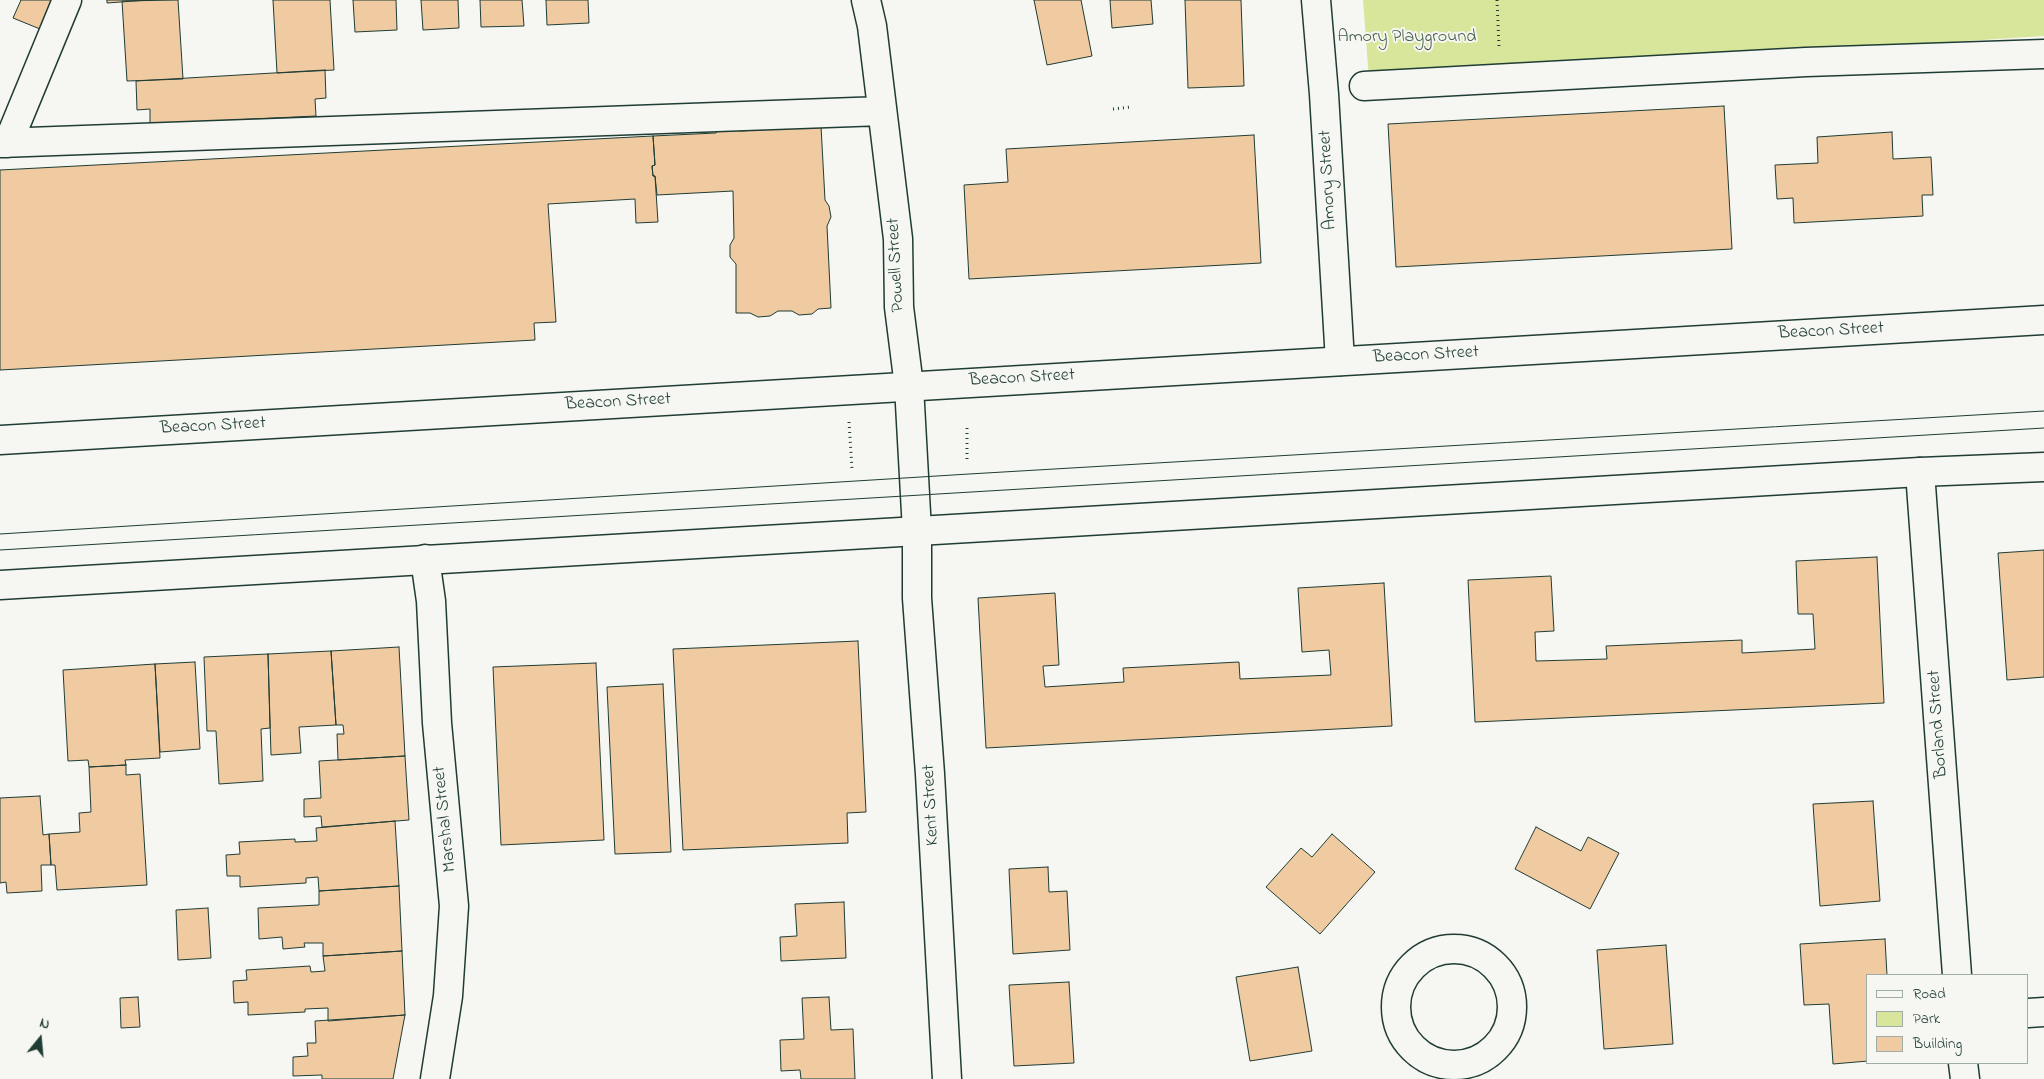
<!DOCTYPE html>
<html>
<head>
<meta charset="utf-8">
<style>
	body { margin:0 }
	#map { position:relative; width:2044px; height:1079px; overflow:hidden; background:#f6f6f2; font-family:"Indie Flower",sans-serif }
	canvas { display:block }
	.legend { position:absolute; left:1866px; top:974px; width:162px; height:90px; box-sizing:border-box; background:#f6f6f2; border:1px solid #a0aca6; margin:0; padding:6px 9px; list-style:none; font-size:15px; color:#1f3d34 }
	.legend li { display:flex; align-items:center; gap:10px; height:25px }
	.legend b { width:25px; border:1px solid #a0aca6 }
	.north { position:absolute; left:15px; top:1014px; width:50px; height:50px; -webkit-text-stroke:4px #f6f6f2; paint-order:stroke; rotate:17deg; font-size:14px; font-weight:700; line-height:20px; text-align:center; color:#1f3d34 }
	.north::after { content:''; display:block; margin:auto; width:18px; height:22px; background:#1f3d34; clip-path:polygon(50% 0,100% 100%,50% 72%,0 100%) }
</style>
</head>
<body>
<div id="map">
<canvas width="2044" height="1079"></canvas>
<ul class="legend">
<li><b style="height:6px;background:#f6f6f2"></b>Road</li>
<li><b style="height:14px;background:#d7e69a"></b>Park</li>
<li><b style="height:14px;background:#f0caa0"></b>Building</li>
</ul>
<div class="north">N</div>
</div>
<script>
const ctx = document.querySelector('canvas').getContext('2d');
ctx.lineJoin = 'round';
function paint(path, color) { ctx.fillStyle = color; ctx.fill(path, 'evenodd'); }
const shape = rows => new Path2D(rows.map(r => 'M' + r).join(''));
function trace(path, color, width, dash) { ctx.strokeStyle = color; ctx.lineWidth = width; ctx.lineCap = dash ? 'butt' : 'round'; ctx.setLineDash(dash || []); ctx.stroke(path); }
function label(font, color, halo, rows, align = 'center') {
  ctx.font = font + ' "Indie Flower",sans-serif'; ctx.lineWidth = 4; ctx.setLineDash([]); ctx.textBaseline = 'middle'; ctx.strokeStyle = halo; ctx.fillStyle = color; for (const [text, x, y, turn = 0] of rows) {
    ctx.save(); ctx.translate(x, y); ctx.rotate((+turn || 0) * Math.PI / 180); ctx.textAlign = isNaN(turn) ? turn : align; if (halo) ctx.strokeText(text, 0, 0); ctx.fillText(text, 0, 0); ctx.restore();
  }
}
paint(shape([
	[1363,0,2044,0,2044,36,1369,79]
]), '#d7e69a');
const building = shape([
	[21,0,53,0,40,29,13,18,21,0],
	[107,0,148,0,107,3,107,0],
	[178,0,183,79,127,81,122,1,178,0],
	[273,0,330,0,334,70,277,73,273,0],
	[353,0,396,0,397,30,355,32,353,0],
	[421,0,458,0,459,28,423,30,421,0],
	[480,0,522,0,524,26,481,27,480,0],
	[546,0,588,0,589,23,547,25,546,0],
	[1034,0,1081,0,1092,56,1047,65,1034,0],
	[1110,0,1151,0,1153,24,1112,28,1110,0],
	[1185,0,1241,0,1244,86,1188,88,1185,0],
	[325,70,326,98,315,99,316,116,150,124,150,109,137,110,136,81,325,70],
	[1724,106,1732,249,1396,267,1388,124,1724,106],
	[821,126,825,200,829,206,831,217,827,226,831,308,818,309,812,314,799,315,792,311,778,311,770,316,758,317,750,313,736,313,736,264,730,257,730,245,734,238,733,191,657,195,655,176,653,176,652,166,655,165,653,136,716,133,722,127,733,127,740,131,821,126],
	[1892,132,1893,159,1931,157,1933,195,1922,195,1923,216,1794,223,1793,198,1777,199,1775,165,1818,163,1817,137,1892,132],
	[1254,135,1261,263,969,279,964,185,1008,182,1006,149,1254,135],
	[653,136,655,165,652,166,653,176,655,176,658,222,636,223,635,199,548,204,556,322,534,323,535,340,0,370,0,170,653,136],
	[2044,550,2044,677,2007,680,1998,553,2044,550],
	[1877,557,1884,703,1475,722,1468,580,1551,576,1554,631,1535,632,1536,661,1607,659,1606,646,1742,640,1742,653,1815,649,1813,614,1798,614,1796,561,1877,557],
	[1384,583,1392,726,986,748,978,598,1055,593,1059,665,1043,666,1045,687,1124,682,1123,668,1239,662,1240,679,1331,675,1329,650,1302,652,1298,588,1384,583],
	[858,641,866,812,847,813,848,843,683,850,673,649,858,641],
	[399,647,405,756,338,760,337,734,344,734,343,725,336,725,331,651,399,647],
	[331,651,336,725,299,727,301,753,271,755,268,654,331,651],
	[268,654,270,728,261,729,263,781,219,784,216,731,207,731,204,657,268,654],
	[195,662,200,749,160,752,155,664,195,662],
	[596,663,604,840,501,845,493,667,596,663],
	[155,664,160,758,125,760,126,765,89,767,88,760,68,761,63,670,155,664],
	[663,684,671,852,615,854,607,687,663,684],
	[405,756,409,820,322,827,321,816,304,817,304,799,321,798,319,761,405,756],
	[126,765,126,775,140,774,147,885,57,890,55,865,51,865,49,834,80,832,79,813,91,812,89,767,126,765],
	[40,796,43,835,49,834,51,865,41,865,42,891,7,893,6,882,0,883,0,798,40,796],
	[1873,801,1880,901,1820,906,1813,804,1873,801],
	[395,821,399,886,319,891,318,877,306,878,306,883,240,887,240,876,227,876,226,855,240,854,239,842,295,839,295,842,317,841,316,828,395,821],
	[1536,827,1581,851,1588,837,1619,853,1590,909,1515,869,1536,827],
	[1332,834,1375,872,1320,934,1266,887,1301,848,1312,857,1332,834],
	[1048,867,1049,892,1067,891,1070,950,1013,954,1009,869,1048,867],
	[399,886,402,951,323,956,323,943,304,943,305,947,283,949,282,937,259,939,258,908,319,905,319,891,399,886],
	[844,902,846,958,781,961,780,937,797,936,795,904,844,902],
	[208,908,211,958,178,960,176,910,208,908],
	[1885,939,1887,975,1868,975,1868,1061,1833,1064,1829,1004,1804,1005,1800,944,1885,939],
	[1666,945,1673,1044,1604,1049,1597,950,1666,945],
	[402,951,405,1015,328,1021,328,1008,305,1009,305,1012,248,1015,248,1002,234,1003,233,981,247,980,246,970,310,966,311,972,325,971,323,956,402,951],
	[1298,967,1312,1051,1250,1061,1236,977,1298,967],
	[1069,982,1074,1063,1014,1066,1009,985,1069,982],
	[138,997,140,1027,121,1028,120,998,138,997],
	[829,997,831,1030,853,1029,855,1079,801,1079,800,1070,781,1071,780,1040,804,1039,802,998,829,997],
	[405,1015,393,1079,322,1079,322,1075,293,1076,293,1057,308,1056,307,1043,316,1043,315,1021,405,1015]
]);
paint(building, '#f0caa0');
trace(building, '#1f3d34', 1);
const minor = shape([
	[866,0,872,26,898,239,899,307,909,386,917,531,917,598,930,774,947,1079],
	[1316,0,1324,94,1340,361],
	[1364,86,1806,62,2044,54],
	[0,143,882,111],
	[8,143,67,0],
	[1920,472,1957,975],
	[425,559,431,601,437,723,454,906,448,996,435,1079],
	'1396 1007a58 58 0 1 1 116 0a58 58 0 1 1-116 0Z',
	[2028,1013,2044,1012],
	[1963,1063,1965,1079]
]);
const major = shape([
	[0,440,2044,320],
	[0,585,1920,472,2044,467]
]);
trace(minor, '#1f3d34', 31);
trace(major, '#1f3d34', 31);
trace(shape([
	[1497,0,1499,47],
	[1113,109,1131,107],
	[849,422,852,469],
	[967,428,967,462]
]), '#1f3d34', 3, [1, 4]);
trace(minor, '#f6f6f2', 28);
trace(major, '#f6f6f2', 28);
trace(shape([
	[0,534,969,474,2044,411],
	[0,550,2044,428]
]), '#1f3d34', 1);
label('18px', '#445f48', '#f6f6f2', [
	["Amory Playground",1407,38]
]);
label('18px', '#1f3d34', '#f6f6f2', [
	["Amory Street",1329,180,-93],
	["Powell Street",897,265,-93],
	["Beacon Street",1831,332,-3],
	["Beacon Street",1426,356,-3],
	["Beacon Street",1022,379,-3],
	["Beacon Street",618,403,-3],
	["Beacon Street",213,427,-3],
	["Borland Street",1939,724,-94],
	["Kent Street",932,805,-93],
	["Marshal Street",446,819,-96]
]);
</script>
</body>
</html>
